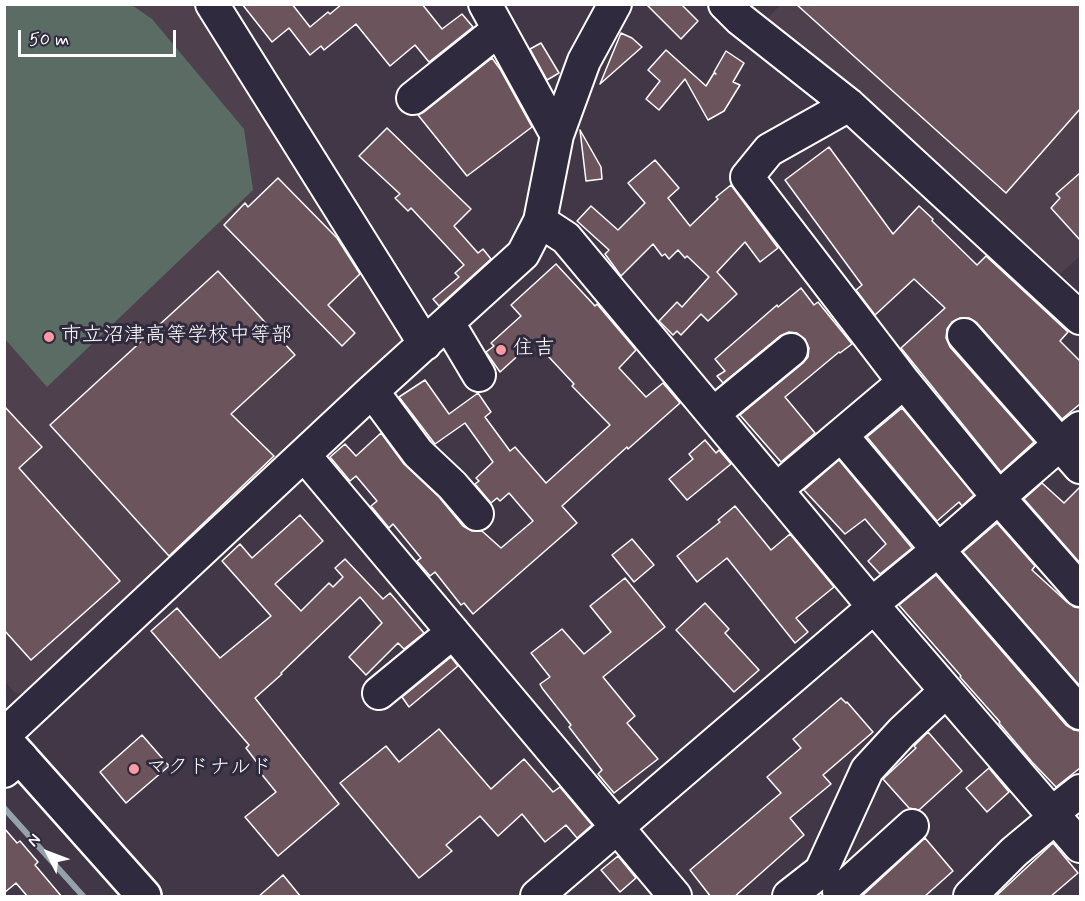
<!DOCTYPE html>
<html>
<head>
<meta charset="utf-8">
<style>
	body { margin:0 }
	#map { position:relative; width:1085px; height:901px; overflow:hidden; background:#413746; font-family:Mynerve,sans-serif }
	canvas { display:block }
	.frame { position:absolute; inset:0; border:6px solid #fff; pointer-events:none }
	.north { position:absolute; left:18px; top:823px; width:60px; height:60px; -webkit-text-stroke:4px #2f2a3d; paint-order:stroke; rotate:312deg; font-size:16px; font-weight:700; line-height:24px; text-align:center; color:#fff }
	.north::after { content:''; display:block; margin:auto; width:21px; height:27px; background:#fff; clip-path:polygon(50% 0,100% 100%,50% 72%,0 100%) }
	.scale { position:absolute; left:18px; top:30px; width:158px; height:27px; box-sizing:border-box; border:3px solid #fff; border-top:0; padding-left:8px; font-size:18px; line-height:21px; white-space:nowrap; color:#fff; -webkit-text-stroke:4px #2f2a3d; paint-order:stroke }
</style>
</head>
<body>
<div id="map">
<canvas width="1085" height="901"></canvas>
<div class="frame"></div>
<div class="north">N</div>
<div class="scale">50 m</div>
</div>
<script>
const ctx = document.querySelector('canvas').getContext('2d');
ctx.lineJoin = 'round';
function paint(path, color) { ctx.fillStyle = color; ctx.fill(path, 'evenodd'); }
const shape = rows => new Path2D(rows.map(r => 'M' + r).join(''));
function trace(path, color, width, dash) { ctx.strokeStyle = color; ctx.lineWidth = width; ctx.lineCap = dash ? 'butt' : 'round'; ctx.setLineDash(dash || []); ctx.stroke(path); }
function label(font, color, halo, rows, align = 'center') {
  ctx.font = font + ' Mynerve,"Klee One",sans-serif'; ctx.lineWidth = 6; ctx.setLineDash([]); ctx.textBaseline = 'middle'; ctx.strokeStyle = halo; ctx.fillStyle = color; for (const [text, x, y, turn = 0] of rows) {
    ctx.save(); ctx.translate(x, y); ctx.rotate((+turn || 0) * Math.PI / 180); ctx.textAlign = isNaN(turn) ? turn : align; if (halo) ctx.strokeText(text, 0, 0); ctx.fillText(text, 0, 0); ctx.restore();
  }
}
paint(shape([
	[5,5,203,5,408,343,29,695,15,693,5,682],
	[780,5,1080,5,1080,256,1060,274,766,20]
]), '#4e404c');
paint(shape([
	[4,5,132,5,152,19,244,129,253,190,47,387,5,339]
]), '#5b6c65');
trace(shape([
	[4,808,83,896]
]), '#94a2ac', 6);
const building = shape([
	[242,4,292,4,310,27,328,12,330,14,342,4,422,4,442,29,462,14,473,27,429,62,415,45,390,66,356,24,324,50,321,46,310,55,289,28,272,42,242,4],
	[646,4,681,4,698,21,681,39,646,4],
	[796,4,1080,4,1080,109,1006,193,796,4],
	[621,33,632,38,642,47,600,84,621,33],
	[541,43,559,73,547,80,530,49,541,43],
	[666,50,706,86,714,73,716,74,714,72,726,51,744,63,733,82,740,85,724,111,708,120,685,79,659,110,646,99,660,81,648,70,666,50],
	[492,58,500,69,532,127,467,176,418,115,424,112,492,58],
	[387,128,471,209,454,226,478,253,483,249,491,259,439,306,433,299,459,277,455,273,464,265,411,208,408,211,395,198,400,194,359,156,387,128],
	[580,130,601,167,602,179,586,181,580,130],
	[829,147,893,234,919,206,933,219,932,221,977,265,986,256,1068,332,1060,341,1080,361,1080,404,1062,419,977,323,969,318,960,318,952,322,947,329,946,338,950,347,1034,442,1001,472,901,348,945,308,914,279,875,315,856,290,862,285,785,180,829,147],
	[655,160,679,188,668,198,690,226,718,199,716,197,731,185,778,248,760,262,745,242,717,272,737,294,708,321,701,314,681,335,677,331,673,335,659,321,677,302,682,307,709,277,687,256,685,258,678,250,669,259,665,254,662,256,653,244,621,276,605,254,609,250,577,221,591,206,618,230,645,203,628,183,655,160],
	[1080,173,1080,240,1051,208,1060,198,1056,194,1080,173],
	[278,178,337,238,360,274,328,305,355,333,342,346,224,225,245,203,248,207,278,178],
	[556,264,595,306,597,304,636,350,619,368,646,397,663,383,680,403,628,449,627,447,562,506,577,523,473,614,464,603,461,605,435,572,430,576,417,561,421,558,393,524,389,528,371,506,377,501,356,476,350,481,330,457,345,444,356,456,381,433,404,464,439,497,463,526,472,531,482,531,501,548,533,521,509,493,500,501,497,498,491,503,475,484,479,481,476,478,493,462,465,423,435,444,399,397,425,380,449,414,478,393,491,412,485,417,510,451,515,447,546,483,610,425,572,386,574,384,534,341,500,372,486,352,494,346,491,343,521,316,511,305,556,264],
	[218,271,295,355,231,414,274,456,169,556,50,425,218,271],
	[801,288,814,305,818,302,852,344,840,353,839,352,785,397,815,433,781,462,740,415,803,363,808,357,809,348,805,339,797,333,789,332,780,336,723,383,717,376,725,371,715,359,777,305,778,307,801,288],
	[4,406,42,447,19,468,120,581,31,660,4,630,4,406],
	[902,408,974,495,962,506,959,502,937,521,867,437,902,408],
	[705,440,716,453,719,450,731,464,687,500,669,479,693,459,689,454,705,440],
	[839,460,912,548,880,574,868,561,886,544,865,519,845,534,804,490,839,460],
	[1042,483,1064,503,1080,487,1080,563,1024,499,1042,483],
	[735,506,771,550,790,534,834,587,796,618,808,632,795,643,727,558,697,582,677,556,720,522,718,520,735,506],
	[300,515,323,541,275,584,301,611,329,583,333,587,343,577,335,568,345,559,383,599,390,593,424,633,404,649,398,643,366,675,349,657,382,623,360,597,281,673,282,674,255,698,339,804,278,856,245,817,276,792,259,771,262,769,246,748,249,745,151,631,177,608,220,658,271,616,222,561,240,544,252,558,300,515],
	[997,523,1035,566,1032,570,1067,602,1074,607,1080,608,1080,686,963,552,997,523],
	[632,539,654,565,634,582,612,555,632,539],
	[936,575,1066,725,1074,730,1080,731,1080,768,1056,787,1032,762,999,723,1000,722,960,677,961,676,899,605,936,575],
	[625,578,665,627,603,677,635,716,627,723,658,759,614,793,598,774,602,770,569,727,571,725,542,688,540,684,550,677,531,653,562,629,584,654,611,632,590,606,625,578],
	[705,603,729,629,725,633,759,670,734,692,676,630,705,603],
	[451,657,458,666,409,707,402,697,451,657],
	[841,698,846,703,847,702,873,732,823,775,831,784,790,818,804,835,734,897,711,897,690,870,781,793,767,777,801,748,793,739,841,698],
	[439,729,491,789,524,759,553,792,560,787,592,825,577,838,566,825,545,842,522,814,498,836,480,816,446,845,452,851,419,878,340,783,386,746,399,762,439,729],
	[928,732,962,771,919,810,909,808,883,779,916,748,914,746,928,732],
	[142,735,169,766,126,803,100,772,142,735],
	[989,768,1009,792,987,812,966,788,989,768],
	[4,828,17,843,20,841,38,862,35,865,62,897,28,897,16,883,4,893,4,828],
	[925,838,953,871,924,897,861,897,925,838],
	[1053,843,1078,873,1050,897,995,897,1053,843],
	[618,856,636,878,620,892,601,870,618,856],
	[283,875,301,897,258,897,283,875]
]);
paint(building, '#6b545b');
trace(building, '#fff', 1.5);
const minor = shape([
	[212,4,425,344],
	[485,4,557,135],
	[725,4,740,19,849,105,1080,318],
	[413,98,497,31],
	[849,105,769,150,747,177,904,382,999,498,1080,590],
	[540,221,566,238,874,607,1080,846],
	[448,323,479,375],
	[964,335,1080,467],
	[372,391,418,453,452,485,477,514],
	[713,414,791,350],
	[842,436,938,550,1080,713],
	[304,455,675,896],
	[776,490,904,382],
	[872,604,938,550,1060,444,1080,428],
	[379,693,453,632],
	[4,735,372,391,523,254,540,221,557,135,584,61,615,4],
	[4,771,21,757],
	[1052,813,1080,791],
	[839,892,912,826],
	[537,896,874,607],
	[789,896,821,871,867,770,902,732,946,691],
	[970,896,1014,852,1056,817]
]);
const major = shape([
	[4,739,144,896]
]);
trace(minor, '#fff', 36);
trace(major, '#fff', 38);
trace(minor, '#2f2a3d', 32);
trace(major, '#2f2a3d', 33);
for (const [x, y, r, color] of [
	[49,337,6,"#ff9aa2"],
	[501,350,6,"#ff9aa2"],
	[134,769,6,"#ff9aa2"]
]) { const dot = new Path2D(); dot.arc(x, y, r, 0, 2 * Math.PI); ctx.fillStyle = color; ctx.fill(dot); trace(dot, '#2f2a3d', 2); }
label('21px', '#fff', '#2f2a3d', [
	["市立沼津高等学校中等部",61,337],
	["住吉",513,350],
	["マクドナルド",146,769]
], 'left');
</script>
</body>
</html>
